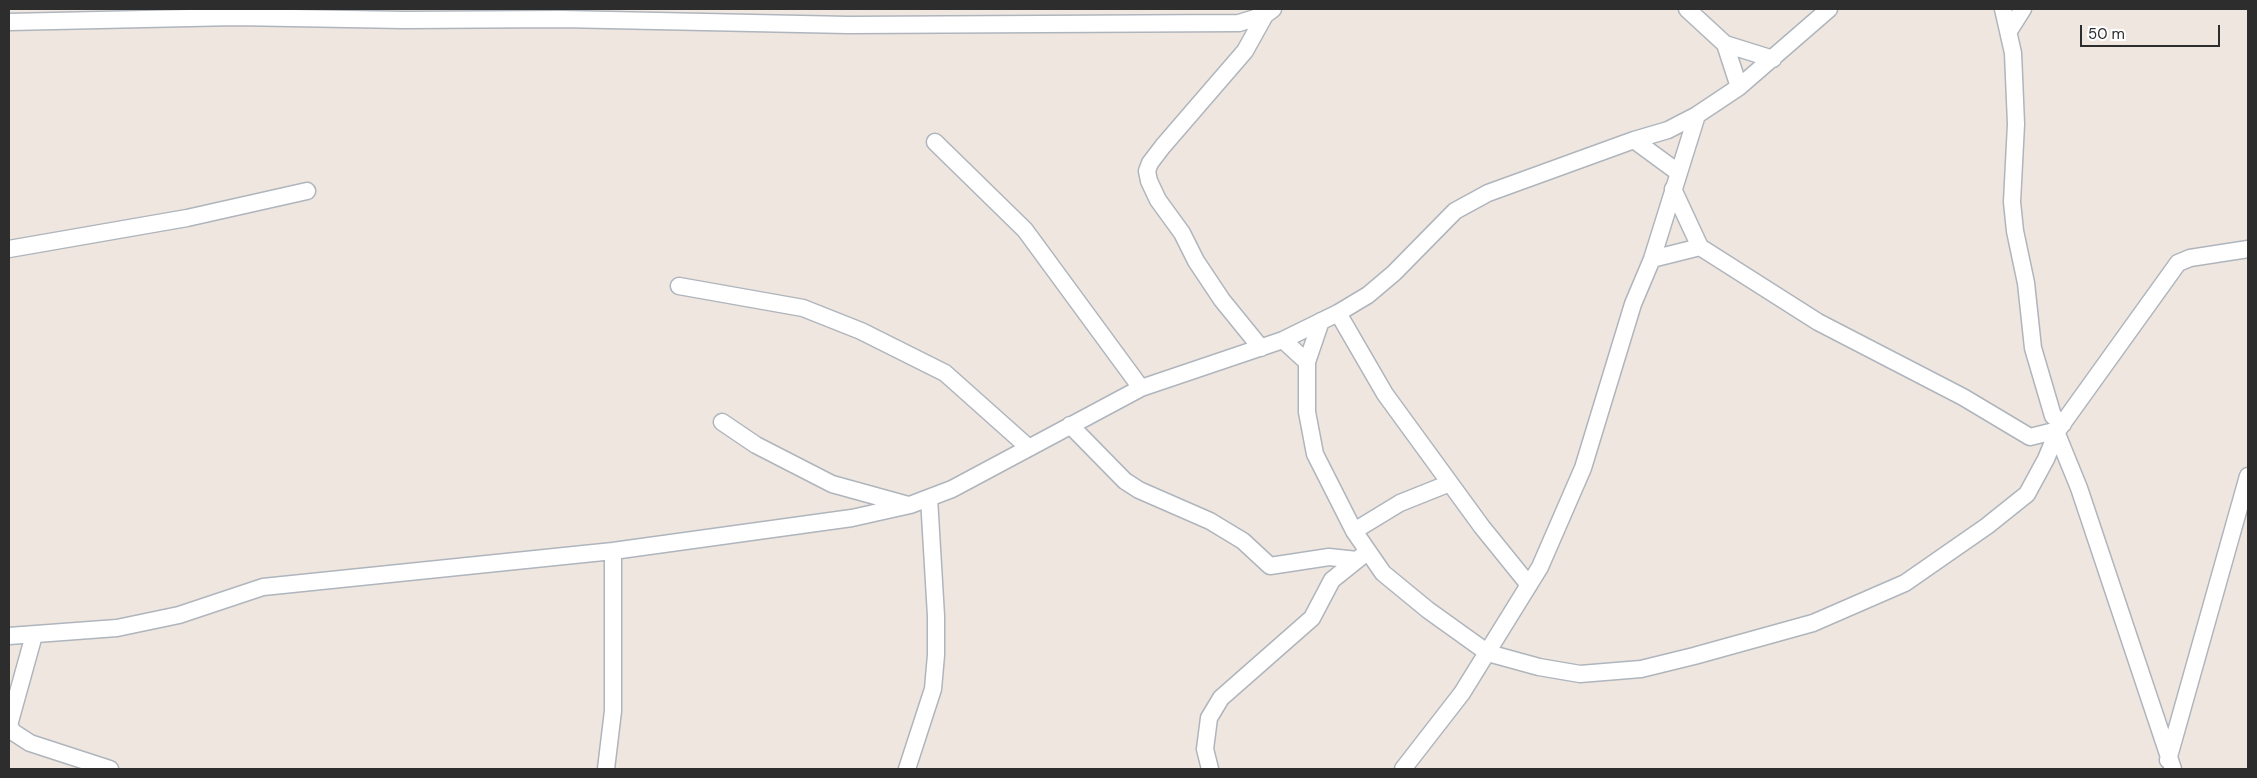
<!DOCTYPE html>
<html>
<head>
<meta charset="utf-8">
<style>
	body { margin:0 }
	#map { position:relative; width:2257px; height:778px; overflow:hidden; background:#efe6df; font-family:"DM Sans",sans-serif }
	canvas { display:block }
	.frame { position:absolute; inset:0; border:10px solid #2d2d2d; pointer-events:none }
	.scale { position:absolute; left:2080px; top:25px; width:140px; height:22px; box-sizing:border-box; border:2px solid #2d2d2d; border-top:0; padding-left:6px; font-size:15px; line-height:18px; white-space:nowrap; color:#2d2d2d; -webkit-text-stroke:4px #fff; paint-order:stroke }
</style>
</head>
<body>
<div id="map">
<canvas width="2257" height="778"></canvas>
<div class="frame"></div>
<div class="scale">50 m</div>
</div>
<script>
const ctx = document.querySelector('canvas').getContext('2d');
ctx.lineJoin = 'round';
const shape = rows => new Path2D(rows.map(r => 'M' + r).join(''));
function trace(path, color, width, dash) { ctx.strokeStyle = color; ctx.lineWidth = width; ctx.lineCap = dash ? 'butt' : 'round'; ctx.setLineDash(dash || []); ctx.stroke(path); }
const street = shape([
	[1687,9,1725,44,1773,59],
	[2003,9,2013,53,2016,124,2012,202,2015,231,2026,283,2033,348,2053,416,2063,424],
	[9,22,235,17,404,20,561,19,848,25,1239,23,1265,15,1273,9],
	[2009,31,2023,9],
	[1725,44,1739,87],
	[1634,140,1679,173],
	[935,142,1025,230,1141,388],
	[1673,189,1700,247,1818,322,1963,397,2030,437,2058,430],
	[9,249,187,218,307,191],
	[1652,259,1700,247],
	[679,286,803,308,861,331,945,373,1028,447],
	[1338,313,1385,394,1482,527,1529,585],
	[1321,321,1307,362,1307,412,1315,454,1354,531,1383,573,1428,610,1488,653,1539,667,1580,674,1641,669,1694,656,1813,623,1905,583,1987,526,2027,494,2046,459,2058,430,2178,263,2190,258,2248,249],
	[1283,340,1307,362],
	[1261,348,1222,300,1196,261,1182,233,1158,200,1149,181,1147,171,1150,163,1163,146,1245,51,1265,15],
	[722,422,756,445,832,484,908,505],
	[1070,425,1125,481,1139,490,1210,521,1243,541,1270,566,1329,557,1357,560],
	[2057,434,2079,488,2173,769],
	[1354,531,1400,503,1450,483],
	[34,635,9,725,13,732,30,743,110,769],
	[9,636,117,628,179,615,263,587,613,551,852,518,910,505,952,489,1141,388,1283,340,1338,313,1368,295,1394,273,1455,211,1488,193,1634,140,1668,130,1697,115,1739,87,1829,9],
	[2168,760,2248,476],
	[606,769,613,711,613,551],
	[907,769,933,689,936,655,936,616,929,498],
	[1210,769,1205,749,1209,718,1221,698,1312,618,1332,580,1362,556],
	[1403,769,1462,693,1540,567,1583,468,1633,304,1652,259,1697,115]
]);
trace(street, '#afb5bd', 19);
trace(street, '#fff', 16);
</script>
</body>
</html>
